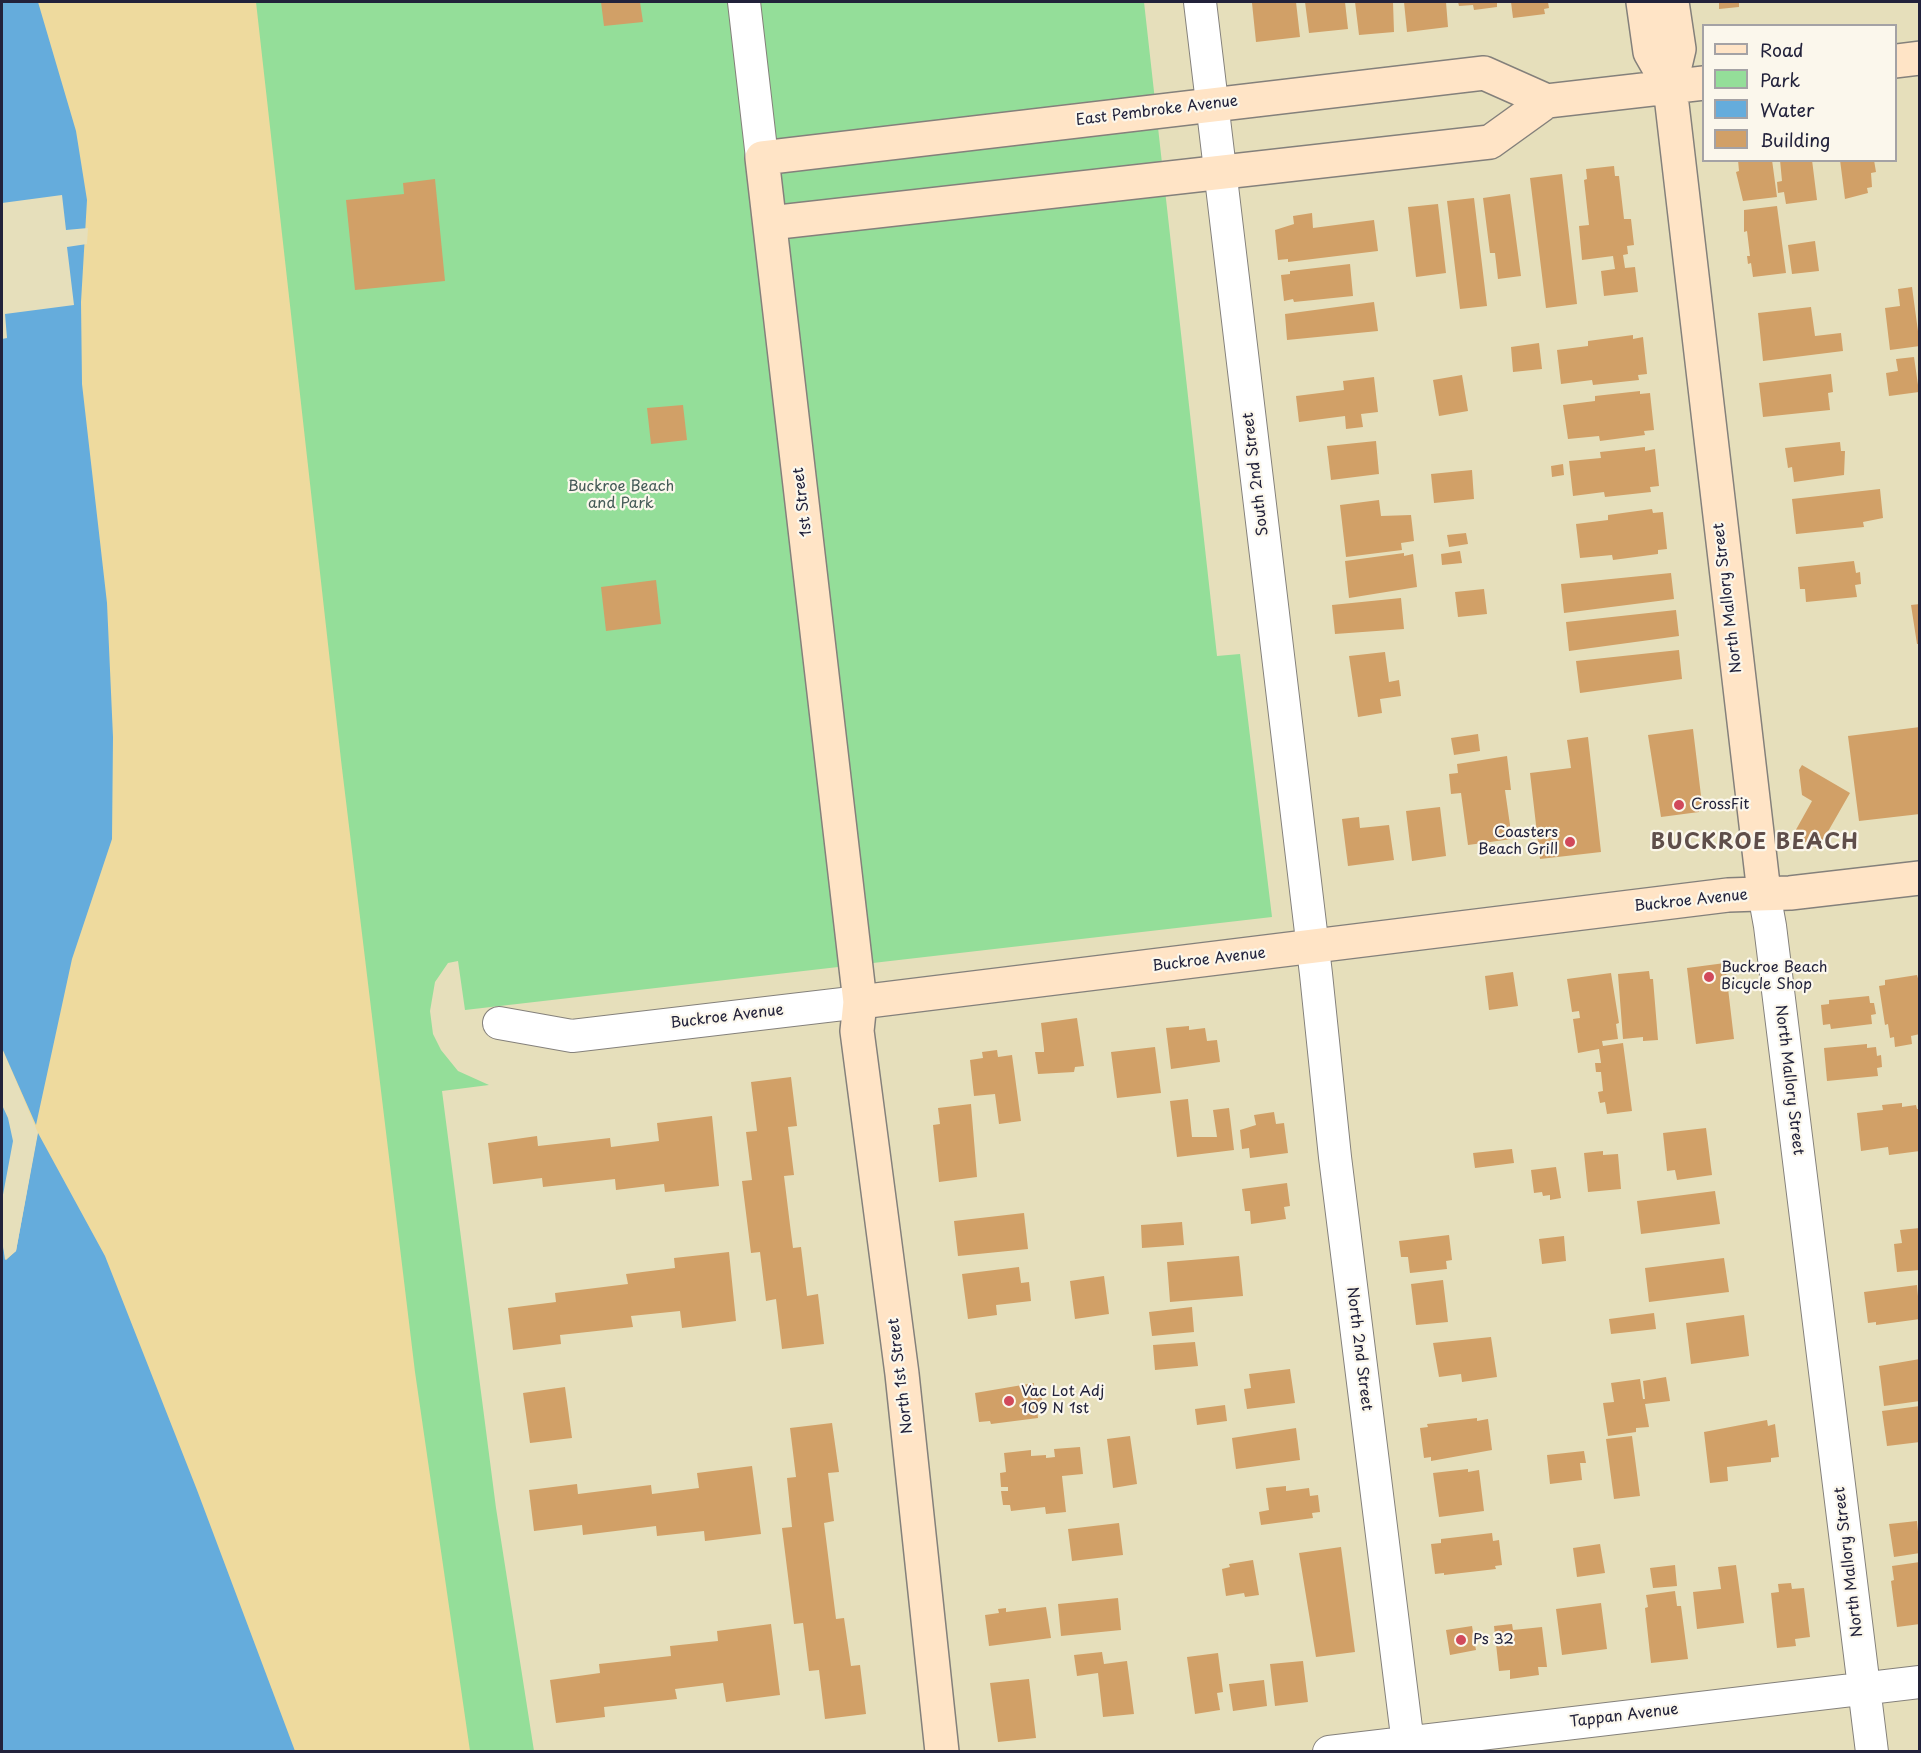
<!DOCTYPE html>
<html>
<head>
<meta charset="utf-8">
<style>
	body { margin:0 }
	#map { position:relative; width:1921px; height:1753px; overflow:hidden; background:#e6dfbb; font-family:"Playpen Sans",sans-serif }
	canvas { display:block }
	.frame { position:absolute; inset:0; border:3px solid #22223b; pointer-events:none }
	.legend { position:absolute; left:1702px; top:24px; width:195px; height:138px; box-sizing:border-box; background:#fbf7ec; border:2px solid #a4a2a5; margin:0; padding:8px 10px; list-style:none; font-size:18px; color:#22223b }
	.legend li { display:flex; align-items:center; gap:12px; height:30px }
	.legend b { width:30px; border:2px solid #a4a2a5 }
</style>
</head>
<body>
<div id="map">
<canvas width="1921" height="1753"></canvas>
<div class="frame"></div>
<ul class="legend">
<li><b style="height:8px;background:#ffe4c6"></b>Road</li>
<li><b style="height:16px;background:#94de99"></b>Park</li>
<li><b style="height:16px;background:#65acdc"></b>Water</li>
<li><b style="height:16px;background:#d1a067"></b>Building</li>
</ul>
</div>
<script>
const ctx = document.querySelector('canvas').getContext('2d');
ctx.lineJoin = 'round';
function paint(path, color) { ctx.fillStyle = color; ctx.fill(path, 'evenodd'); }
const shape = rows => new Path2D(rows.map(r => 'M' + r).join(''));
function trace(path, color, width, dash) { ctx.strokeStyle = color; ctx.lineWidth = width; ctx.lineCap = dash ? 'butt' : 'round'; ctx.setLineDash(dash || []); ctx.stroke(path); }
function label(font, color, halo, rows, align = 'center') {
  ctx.font = font + ' "Playpen Sans",sans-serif'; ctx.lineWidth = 4.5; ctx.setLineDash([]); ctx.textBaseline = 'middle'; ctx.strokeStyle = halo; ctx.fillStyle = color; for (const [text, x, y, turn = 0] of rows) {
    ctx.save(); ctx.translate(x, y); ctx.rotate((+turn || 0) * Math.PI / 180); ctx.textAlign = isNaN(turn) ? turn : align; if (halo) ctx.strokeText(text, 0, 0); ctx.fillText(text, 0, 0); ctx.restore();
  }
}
paint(shape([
	[59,2,1144,2,1217,656,1240,654,1272,917,465,1010,458,961,448,963,435,982,430,1011,433,1034,441,1050,458,1071,489,1085,442,1091,496,1508,534,1751,312,1751,2,196]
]), '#94de99');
paint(shape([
	[2,2,256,2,341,760,415,1372,470,1751,19,1751,2,1288,5,1260,16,1251,38,1133,2,1048]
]), '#eeda9e');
paint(shape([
	[2,2,38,2,76,131,87,200,81,302,82,384,107,603,113,737,112,839,72,959,36,1125,2,1048],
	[2,1105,8,1118,13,1141,2,1200],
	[38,1133,105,1256,197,1490,295,1751,2,1751,2,1241,6,1260,16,1251]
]), '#65acdc');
paint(shape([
	[62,195,66,230,88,228,87,244,67,247,74,305,5,314,7,338,2,339,2,203],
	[38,1130,16,1251,5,1260,2,1238,7,1255,13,1250]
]), '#e6dfbb');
paint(shape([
	[601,2,640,2,643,22,604,26],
	[1261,2,1296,2,1300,37,1256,42,1252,3],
	[1305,2,1345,2,1348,29,1309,33],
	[1355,2,1393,2,1394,32,1359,35],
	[1404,2,1446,2,1448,27,1407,32],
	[1458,2,1497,2,1497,7,1474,10,1473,5,1459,6],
	[1511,2,1548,2,1549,8,1544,9,1545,14,1513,18],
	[1719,2,1739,2,1739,7,1719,9],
	[1738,160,1772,160,1777,197,1743,201,1736,172,1739,171],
	[1780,160,1812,160,1817,200,1786,204,1784,192,1778,193,1777,182,1782,181],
	[1840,160,1874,160,1876,172,1871,173,1872,187,1867,188,1868,193,1845,199],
	[1614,166,1615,176,1619,176,1624,219,1631,219,1634,245,1627,246,1628,254,1623,255,1625,268,1635,267,1638,292,1604,296,1601,271,1615,269,1613,256,1582,260,1579,226,1589,225,1584,180,1587,179,1586,169],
	[1562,174,1577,304,1546,308,1530,178],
	[435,179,445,281,355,290,346,200,404,194,403,183],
	[1510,194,1521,276,1498,279,1495,253,1490,253,1483,198],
	[1474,198,1487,306,1460,309,1447,201],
	[1438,204,1446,273,1416,277,1408,207],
	[1777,206,1786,273,1753,277,1751,263,1748,264,1747,256,1750,256,1747,231,1744,232,1744,210],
	[1312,213,1313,228,1374,220,1378,251,1288,262,1288,259,1278,260,1275,230,1294,224,1293,216],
	[1815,241,1819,271,1792,274,1788,245],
	[1350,264,1353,296,1294,302,1293,299,1284,301,1281,275,1290,274,1290,271],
	[1912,287,1920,346,1890,350,1885,308,1900,306,1898,289],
	[1374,302,1378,331,1287,340,1285,314],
	[1811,307,1815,336,1841,333,1843,351,1763,361,1758,313],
	[1633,335,1633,339,1643,337,1647,374,1638,375,1639,380,1593,385,1592,380,1561,384,1557,350,1588,346,1588,341],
	[1539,343,1542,369,1513,372,1511,347],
	[1914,357,1919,392,1889,396,1886,373,1898,371,1896,359],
	[1831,374,1833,392,1828,393,1830,410,1763,417,1759,383],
	[1462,375,1468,411,1439,416,1433,380],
	[1374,377,1378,412,1361,414,1363,427,1346,429,1345,416,1299,422,1296,396,1344,390,1343,381],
	[1640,391,1640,394,1650,393,1654,430,1644,431,1645,435,1600,441,1599,436,1568,439,1563,405,1595,401,1595,396],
	[683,405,687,440,651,444,647,408],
	[1376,441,1379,474,1331,480,1327,446],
	[1840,442,1841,451,1845,451,1844,475,1794,482,1792,467,1788,468,1785,448],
	[1645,447,1645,451,1655,449,1659,486,1650,487,1651,492,1605,497,1604,492,1573,496,1569,461,1601,458,1600,452],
	[1563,464,1564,475,1552,477,1551,466],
	[1472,470,1474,499,1434,503,1431,474],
	[1880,489,1883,518,1863,522,1864,527,1796,534,1792,499],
	[1379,500,1381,516,1411,515,1414,541,1401,543,1402,550,1346,557,1340,505],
	[1652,509,1653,513,1663,512,1667,549,1658,550,1658,554,1613,560,1612,555,1580,558,1576,524,1608,520,1608,515],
	[1466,533,1468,544,1449,547,1447,535],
	[1460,551,1462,563,1442,565,1441,554],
	[1404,553,1404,556,1413,554,1417,587,1349,598,1345,561],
	[1854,561,1856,573,1860,572,1861,584,1855,585,1857,597,1806,602,1805,589,1800,589,1798,567],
	[1671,573,1674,599,1564,613,1561,584],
	[656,580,661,624,606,631,601,587],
	[1484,589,1487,614,1458,617,1455,592],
	[1401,598,1404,629,1335,634,1332,605],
	[1920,604,1920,644,1917,644,1911,605],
	[1676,610,1679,636,1569,651,1566,622],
	[1679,650,1682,679,1580,693,1576,661],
	[1385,652,1389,682,1399,680,1401,696,1380,699,1382,713,1358,717,1349,656],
	[1920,727,1920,814,1859,821,1848,736],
	[1693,729,1702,804,1698,805,1699,812,1661,817,1648,735],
	[1478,734,1480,751,1454,755,1451,738],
	[1588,737,1601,852,1540,859,1530,773,1571,768,1567,740],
	[1507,756,1511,790,1505,790,1512,839,1468,845,1461,793,1451,794,1449,774,1458,773,1457,764],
	[1802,765,1850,793,1818,849,1793,835,1812,801,1802,795,1799,770],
	[1440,807,1446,856,1412,861,1406,811],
	[1359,817,1360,828,1389,825,1394,860,1348,866,1342,819],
	[1725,963,1734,1039,1696,1044,1687,968],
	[1649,971,1650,979,1653,979,1658,1040,1643,1041,1643,1037,1623,1039,1618,974],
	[1513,972,1518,1006,1489,1010,1485,976],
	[1611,973,1619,1023,1616,1024,1618,1039,1602,1041,1603,1046,1623,1043,1632,1111,1607,1114,1605,1102,1600,1103,1598,1092,1603,1091,1601,1072,1596,1072,1595,1063,1601,1063,1599,1049,1578,1053,1573,1019,1580,1018,1579,1011,1572,1012,1567,979],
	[1917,975,1920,985,1920,1034,1911,1036,1912,1044,1895,1047,1894,1037,1890,1038,1888,1024,1885,1025,1879,986,1885,985,1885,980],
	[1869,996,1870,1003,1874,1003,1876,1014,1871,1015,1872,1024,1831,1029,1830,1024,1823,1025,1821,1005,1829,1004,1829,1000],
	[1077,1018,1084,1066,1075,1067,1074,1072,1038,1074,1035,1052,1044,1052,1044,1049,1041,1023],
	[1189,1026,1189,1030,1205,1028,1207,1041,1217,1040,1220,1062,1171,1069,1166,1028],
	[1867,1044,1867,1048,1876,1047,1877,1056,1881,1055,1882,1067,1877,1068,1878,1076,1827,1081,1824,1048],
	[1155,1047,1161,1093,1117,1098,1111,1052],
	[997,1050,998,1057,1012,1055,1021,1121,999,1124,995,1094,974,1096,970,1060,983,1058,982,1052],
	[791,1077,797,1126,788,1127,794,1175,784,1176,790,1225,793,1248,801,1247,807,1296,818,1294,824,1344,782,1349,776,1299,766,1301,760,1252,751,1253,742,1181,752,1180,746,1132,757,1131,751,1082],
	[1188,1099,1192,1137,1217,1137,1213,1110,1229,1108,1234,1150,1177,1157,1170,1101],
	[1902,1103,1902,1107,1916,1105,1917,1109,1920,1109,1920,1151,1889,1155,1888,1147,1861,1151,1857,1113,1883,1110,1882,1105],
	[971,1104,977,1177,939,1182,933,1125,940,1124,938,1108],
	[1274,1112,1276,1124,1284,1123,1288,1153,1250,1158,1249,1148,1242,1149,1240,1130,1256,1125,1254,1115],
	[712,1116,719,1186,665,1192,664,1184,616,1190,615,1179,543,1187,542,1178,493,1184,488,1143,537,1136,538,1146,610,1138,611,1147,659,1141,657,1123],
	[1706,1128,1712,1175,1677,1180,1675,1170,1667,1171,1663,1133],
	[1512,1149,1514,1163,1475,1168,1473,1153],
	[1603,1151,1603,1155,1618,1154,1621,1189,1588,1192,1584,1153],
	[1556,1167,1561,1198,1550,1200,1550,1195,1543,1196,1542,1192,1534,1193,1531,1170],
	[1287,1183,1290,1206,1284,1207,1286,1219,1251,1224,1250,1211,1245,1211,1242,1189],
	[1715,1191,1720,1224,1641,1234,1637,1201],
	[1024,1213,1028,1249,958,1256,954,1221],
	[1182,1222,1184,1245,1142,1248,1141,1225],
	[1920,1228,1920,1270,1897,1272,1894,1244,1902,1243,1900,1230],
	[1449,1235,1452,1260,1446,1261,1447,1269,1410,1273,1408,1257,1401,1257,1399,1241],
	[1564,1236,1566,1261,1542,1264,1539,1239],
	[729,1252,736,1321,682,1328,680,1311,631,1316,633,1327,560,1335,561,1344,513,1350,508,1308,556,1302,555,1293,628,1284,626,1274,675,1268,674,1258],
	[1239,1256,1243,1296,1170,1302,1167,1262],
	[1724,1258,1729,1292,1649,1302,1645,1268],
	[1019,1267,1021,1283,1029,1282,1031,1301,996,1305,997,1315,968,1319,962,1274],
	[1104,1276,1109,1314,1075,1319,1070,1281],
	[1443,1280,1448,1322,1416,1325,1411,1284],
	[1917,1285,1920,1319,1876,1325,1876,1322,1868,1323,1864,1292],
	[1192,1307,1194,1332,1152,1336,1149,1312],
	[1654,1313,1656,1329,1611,1334,1609,1319],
	[1744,1315,1749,1356,1691,1364,1686,1323],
	[1491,1337,1497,1377,1462,1382,1461,1374,1439,1377,1433,1343],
	[1195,1342,1198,1366,1155,1370,1153,1345],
	[1920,1359,1920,1401,1884,1406,1879,1366],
	[1290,1369,1295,1403,1247,1409,1244,1389,1251,1388,1249,1374],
	[1666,1377,1670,1401,1645,1404,1649,1427,1636,1428,1636,1432,1608,1436,1603,1403,1614,1402,1611,1383,1640,1379,1643,1399,1645,1399,1643,1381],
	[1034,1383,1034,1388,1041,1387,1043,1409,1037,1409,1038,1418,991,1424,990,1421,979,1422,975,1393],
	[565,1387,572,1438,530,1443,523,1393],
	[1225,1405,1227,1421,1197,1425,1195,1409],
	[1920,1406,1920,1442,1887,1446,1882,1411],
	[1477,1418,1477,1421,1488,1419,1492,1450,1431,1461,1431,1457,1424,1458,1420,1428,1428,1427,1427,1424],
	[1767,1420,1768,1426,1775,1424,1779,1457,1771,1458,1771,1462,1727,1467,1728,1481,1710,1483,1704,1432],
	[832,1423,839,1472,828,1473,834,1521,824,1523,836,1619,844,1618,851,1666,860,1665,866,1714,825,1719,819,1670,809,1671,803,1623,794,1624,782,1528,792,1527,787,1478,796,1477,790,1428],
	[1296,1428,1300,1460,1236,1469,1232,1438],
	[1130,1436,1137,1484,1113,1488,1107,1439],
	[1632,1436,1640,1496,1614,1499,1606,1439],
	[1080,1447,1083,1474,1062,1476,1066,1512,1046,1514,1045,1507,1011,1511,1010,1505,1003,1505,1001,1491,1008,1491,1008,1487,1001,1487,1000,1473,1006,1472,1004,1453,1031,1450,1031,1456,1046,1455,1046,1458,1055,1457,1054,1449],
	[1584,1451,1586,1463,1580,1463,1582,1480,1550,1484,1547,1455],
	[752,1466,761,1534,705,1541,704,1531,657,1536,656,1526,583,1535,582,1525,534,1531,529,1490,577,1484,578,1494,651,1485,652,1494,699,1488,697,1473],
	[1468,1469,1468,1472,1479,1470,1484,1511,1439,1517,1433,1473],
	[1286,1486,1286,1491,1309,1488,1310,1496,1318,1495,1320,1512,1312,1513,1313,1518,1261,1525,1259,1512,1269,1510,1266,1488],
	[1917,1521,1920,1553,1894,1557,1889,1524],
	[1119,1523,1123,1555,1072,1561,1068,1529],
	[1492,1533,1493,1541,1499,1540,1502,1565,1495,1566,1496,1569,1444,1575,1444,1573,1435,1574,1431,1544,1441,1543,1441,1539],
	[1600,1544,1605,1573,1577,1577,1573,1548],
	[1341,1547,1355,1652,1316,1657,1299,1553],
	[1253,1560,1259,1595,1245,1597,1244,1593,1226,1596,1222,1569,1230,1567,1229,1564],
	[1920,1562,1920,1624,1897,1627,1891,1581,1894,1580,1892,1566],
	[1675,1565,1677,1586,1653,1588,1650,1568],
	[1736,1565,1744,1623,1697,1629,1693,1592,1721,1589,1718,1567],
	[1791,1583,1792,1589,1804,1588,1810,1637,1795,1639,1796,1646,1777,1648,1771,1593,1779,1592,1778,1584],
	[1675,1591,1677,1606,1681,1606,1688,1659,1651,1663,1645,1608,1648,1607,1646,1595],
	[1118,1598,1121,1630,1061,1636,1058,1604],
	[1601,1603,1607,1649,1562,1655,1556,1609],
	[1046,1607,1051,1638,989,1646,985,1615,999,1613,998,1609,1006,1608,1006,1612],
	[771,1624,780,1695,726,1702,723,1683,675,1689,677,1699,604,1707,605,1717,556,1723,550,1680,600,1673,599,1664,671,1656,670,1646,718,1641,717,1631],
	[1512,1624,1513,1630,1542,1627,1547,1667,1538,1667,1539,1675,1510,1679,1510,1670,1499,1671,1494,1626],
	[1472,1626,1476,1650,1450,1655,1446,1630],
	[1102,1652,1104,1664,1127,1661,1134,1714,1103,1717,1098,1673,1077,1676,1074,1655],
	[1218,1653,1223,1692,1217,1693,1220,1710,1195,1714,1187,1657],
	[1303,1661,1308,1702,1275,1706,1270,1664],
	[1029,1679,1036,1738,998,1742,990,1683],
	[1264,1680,1267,1706,1233,1711,1229,1684]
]), '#d1a067');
const street = shape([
	[744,2,762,158],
	[1200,2,1316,974,1335,1157,1409,1752],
	[1764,893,1770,926,1872,1752],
	[499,1023,572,1036,860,1002],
	[1329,1752,1920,1682]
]);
const secondary = shape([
	[1643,2,1650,52,1670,87],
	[1672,2,1679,49,1670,87,1764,893],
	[1896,61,1920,58],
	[770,223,1490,142,1547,101,1704,83],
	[860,1002,1728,895,1790,893,1920,878],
	[942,1752,902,1374,857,1031,860,1002,762,158,1484,73,1547,101]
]);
trace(street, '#84807b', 34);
trace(secondary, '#84807b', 36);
trace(street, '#fff', 32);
trace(secondary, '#ffe4c6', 33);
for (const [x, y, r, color] of [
	[1679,805,6,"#d1495b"],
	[1570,842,6,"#d1495b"],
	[1709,977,6,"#d1495b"],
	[1009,1401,6,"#d1495b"],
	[1461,1640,6,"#d1495b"]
]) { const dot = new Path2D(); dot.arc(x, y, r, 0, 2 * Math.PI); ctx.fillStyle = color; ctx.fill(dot); trace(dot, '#fbf7ec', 2); }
label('15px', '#22223b', '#fbf7ec', [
	["East Pembroke Avenue",1157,111,-7],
	["South 2nd Street",1256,474,-97],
	["1st Street",803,502,-97],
	["North Mallory Street",1728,598,-97],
	["Buckroe Avenue",1691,901,-6],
	["Buckroe Avenue",1209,960,-7],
	["Buckroe Avenue",727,1017,-7],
	["North Mallory Street",1789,1080,83],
	["North 2nd Street",1359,1349,83],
	["North 1st Street",901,1376,-97],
	["North Mallory Street",1849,1562,-97],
	["Tappan Avenue",1624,1716,-7]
]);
label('15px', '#445a57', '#fbf7ec', [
	["Buckroe Beach",621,487],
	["and Park",621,504]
]);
label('15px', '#22223b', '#fbf7ec', [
	["CrossFit",1691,805],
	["Coasters",1558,833,"right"],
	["Beach Grill",1558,850,"right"],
	["Buckroe Beach",1721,968],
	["Bicycle Shop",1721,985],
	["Vac Lot Adj",1021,1392],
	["109 N 1st",1021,1409],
	["Ps 32",1473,1640]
], 'left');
ctx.letterSpacing = '1.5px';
label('bold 21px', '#5f4e4a', '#fbf7ec', [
	["BUCKROE BEACH",1755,843]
]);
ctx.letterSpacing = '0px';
</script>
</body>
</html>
